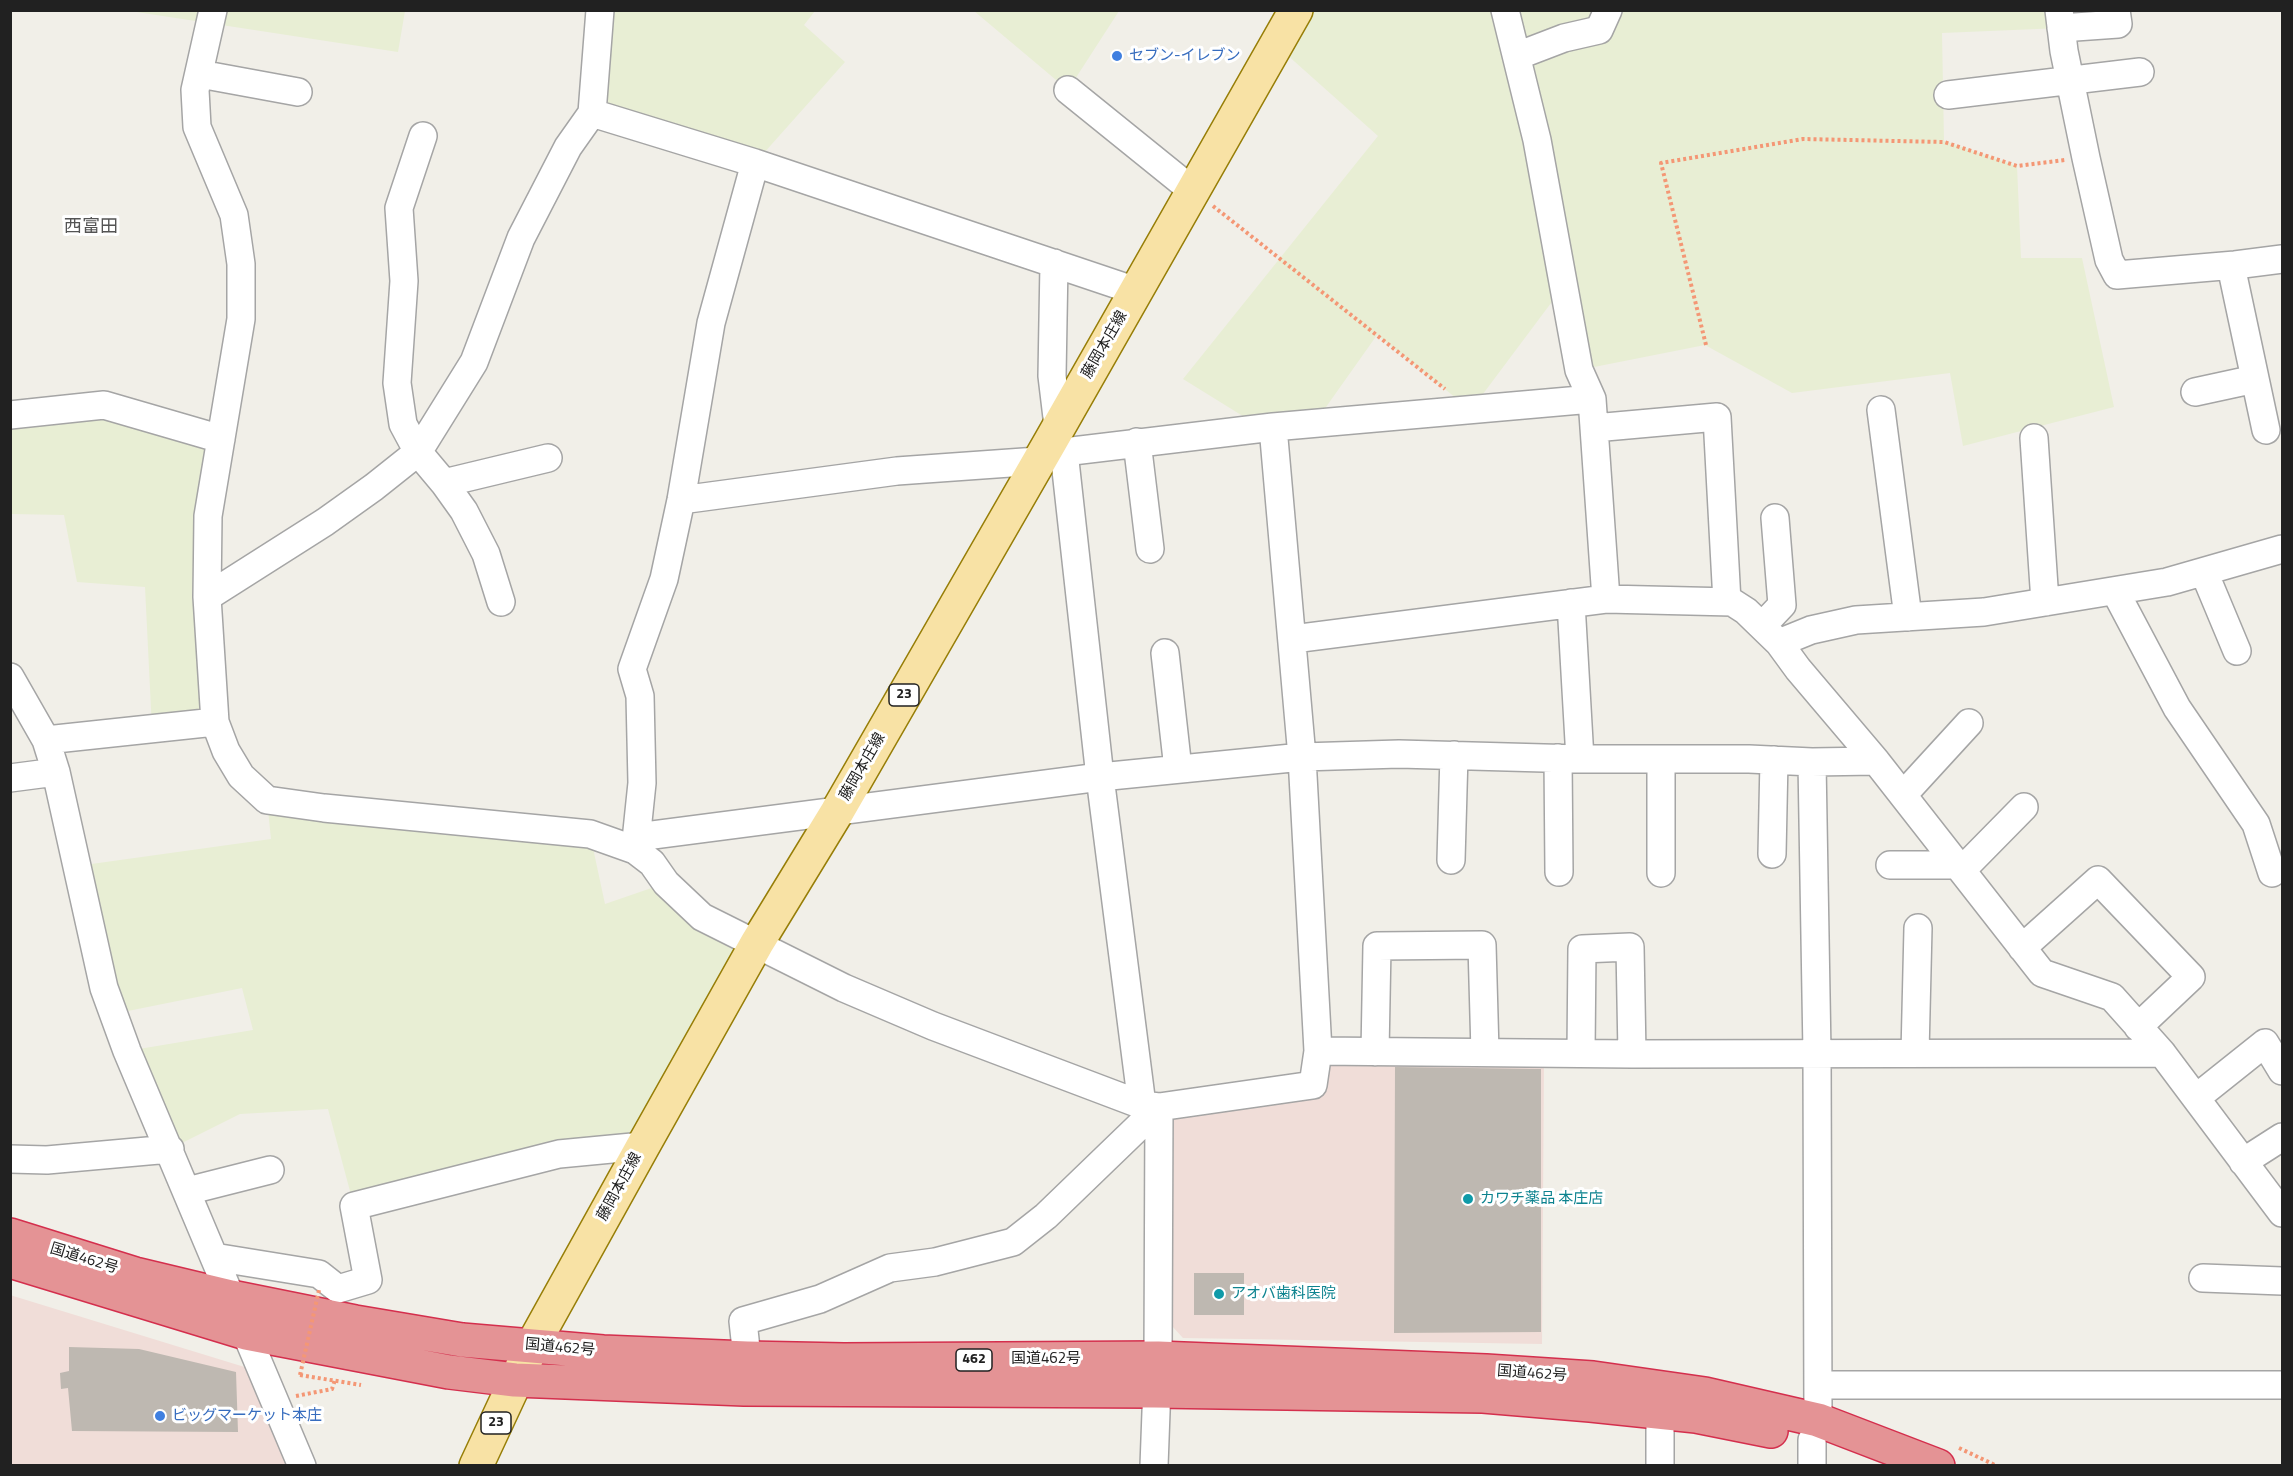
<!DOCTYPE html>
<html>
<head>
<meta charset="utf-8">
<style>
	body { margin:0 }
	#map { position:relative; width:2293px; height:1476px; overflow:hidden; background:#f1efe8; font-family:"Titillium Web",sans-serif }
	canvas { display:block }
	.frame { position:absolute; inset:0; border:12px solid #212121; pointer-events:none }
</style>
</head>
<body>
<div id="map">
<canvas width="2293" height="1476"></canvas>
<div class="frame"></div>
</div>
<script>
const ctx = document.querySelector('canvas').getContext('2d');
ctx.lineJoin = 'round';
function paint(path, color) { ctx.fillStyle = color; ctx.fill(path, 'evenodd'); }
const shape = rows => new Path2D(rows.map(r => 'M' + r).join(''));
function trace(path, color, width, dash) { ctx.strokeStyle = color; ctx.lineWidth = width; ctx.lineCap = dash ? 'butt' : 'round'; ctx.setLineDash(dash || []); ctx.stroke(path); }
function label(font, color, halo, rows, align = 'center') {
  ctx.font = font + ' "Titillium Web","Noto Sans JP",sans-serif'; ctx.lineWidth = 6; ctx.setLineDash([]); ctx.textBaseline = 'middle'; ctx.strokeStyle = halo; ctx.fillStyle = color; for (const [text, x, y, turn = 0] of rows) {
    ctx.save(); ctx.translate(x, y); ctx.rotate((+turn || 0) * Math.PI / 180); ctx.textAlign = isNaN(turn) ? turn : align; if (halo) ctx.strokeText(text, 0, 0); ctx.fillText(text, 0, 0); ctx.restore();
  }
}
paint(shape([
	[1544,1060,1542,1344,1183,1338,1172,1326,1171,1122,1185,1111,1319,1097,1333,1061],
	[10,1295,251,1369,294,1465,11,1465]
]), '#f0ddd8');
paint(shape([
	[130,11,405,11,398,52],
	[600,11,815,11,804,25,845,62,755,163,592,113],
	[974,11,1119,11,1068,90],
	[1296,11,2059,11,2061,28,1942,33,1944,141,2017,166,2021,258,2082,258,2114,407,1963,446,1950,373,1792,393,1705,345,1579,370,1563,287,1471,410,1377,335,1314,424,1275,436,1183,379,1378,136,1276,45],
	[104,405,222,431,215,722,152,729,145,587,77,582,64,515,11,514,11,415],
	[267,800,590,834,605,904,666,883,757,943,643,1146,354,1206,328,1109,240,1114,170,1149,127,1051,253,1030,242,988,113,1014,77,866,271,839]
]), '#e8eed4');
paint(shape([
	[1395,1067,1541,1069,1541,1332,1394,1333],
	[1194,1273,1244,1273,1244,1315,1194,1315],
	[69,1347,139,1349,236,1372,238,1432,72,1431,68,1388,61,1389,60,1373,69,1371]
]), '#beb8b1');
const minor = shape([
	[213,10,195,90,197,127,234,215,241,264,241,319,208,516,207,597,215,722,226,751,241,776,267,800,324,808,590,834,635,850,652,863,666,883,702,917,844,988,933,1026,1142,1105,1159,1107,1313,1085,1318,1051,1632,1054,2162,1053],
	[1505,10,1537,140,1579,370,1592,399,1606,599],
	[2059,10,2064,51,2086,158,2109,260,2117,275,2235,265,2282,259],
	[2061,28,2118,24,2116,10],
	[1517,56,1564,38,1599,30,1608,10],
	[200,74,298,92],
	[1068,90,1193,191],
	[1948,95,2140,72],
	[592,113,755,163,1136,291],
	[423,136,399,208,404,281,397,383,403,424,418,452,444,483,548,458],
	[1054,263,1052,376,1058,426],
	[2231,266,2266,430],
	[2195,392,2255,379],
	[1881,410,1908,617],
	[10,415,104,405,221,439],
	[1273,427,1592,399],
	[1594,428,1717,417,1727,602],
	[2034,438,2045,602],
	[1137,442,1150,549],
	[1049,444,1064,452,1100,777,1142,1105],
	[1064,452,1273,427,1302,757,1318,1051],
	[444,483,464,511,486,554,501,602],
	[681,500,897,471,1038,461],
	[2204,572,2237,651],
	[2115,591,2177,708,2256,824,2272,873],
	[207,597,325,522,374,487,418,452,474,362,521,238,568,147,592,113,600,10],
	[1571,603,1580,759],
	[1762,626,1782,605,1775,518],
	[1293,639,1606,599,1732,602,1746,611,1779,643,1798,669,1876,761,2042,973,2112,997,2162,1053,2282,1213],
	[1779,643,1811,630,1856,620,1984,612,2167,582,2282,549],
	[1165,653,1178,769],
	[10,677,46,740,56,772,104,988,127,1051,302,1466],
	[46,740,215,722],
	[1558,758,1559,872],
	[1661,759,1661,873],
	[10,778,56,772],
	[1903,795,1969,723],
	[635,850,645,836,1100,777,1302,757,1399,754,1580,759,1749,759,1812,762],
	[635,850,642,783,640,696,632,669,664,579,681,500,711,323,755,163],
	[1772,854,1774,760],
	[1451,860,1454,755],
	[1890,865,1958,865],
	[1962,870,2024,807],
	[2022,948,2098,880,2191,977,2138,1027],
	[1375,1052,1377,946,1482,945,1485,1052],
	[1581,1052,1582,949,1630,947,1632,1054],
	[1915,1053,1918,928],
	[2196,1098,2265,1043,2282,1071],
	[10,1159,47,1160,170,1149],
	[2243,1162,2282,1137],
	[187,1191,270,1170],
	[214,1257,319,1274,338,1289,368,1280,354,1206,559,1154,643,1146],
	[2203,1278,2282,1281],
	[747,1358,743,1321,820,1299,890,1268,935,1262,1013,1242,1046,1216,1159,1107],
	[1819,1385,2282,1385],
	[1660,1412,1660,1466],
	[1818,1420,1817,1053,1812,762,1876,761],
	[1154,1466,1158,1358,1159,1107],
	[1812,1466,1812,1440]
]);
const major = shape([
	[476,1466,532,1346,643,1146,757,943,837,812,1049,444,1296,10]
]);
const highway = shape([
	[10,1235,135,1274,231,1297,355,1322,462,1340,603,1352,747,1358,844,1360,1158,1358,1486,1371,1593,1378,1705,1394,1818,1420,1938,1466],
	[10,1261,246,1333,449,1372,515,1380,744,1389,1155,1391,1483,1396,1590,1405,1696,1416,1771,1431]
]);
trace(minor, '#a5a5a5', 30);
trace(major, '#977e07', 36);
trace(highway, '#d42f4d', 36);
trace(shape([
	[1213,206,1445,389],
	[1706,345,1661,163,1803,139,1944,142,2017,166,2065,160],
	[300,1375,361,1385],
	[296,1396,332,1389,335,1380],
	[1959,1448,1997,1466]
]), '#f49775', 4, [3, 3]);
trace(minor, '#fff', 27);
trace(major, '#f8e2a5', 33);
trace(highway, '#e49395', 33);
trace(shape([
	[300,1375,319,1290]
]), '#f49775', 4, [3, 3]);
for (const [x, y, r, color] of [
	[1117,56,6,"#3f7fe0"],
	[1468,1199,6,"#0f9aa8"],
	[1219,1294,6,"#0f9aa8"],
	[160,1416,6,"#3f7fe0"]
]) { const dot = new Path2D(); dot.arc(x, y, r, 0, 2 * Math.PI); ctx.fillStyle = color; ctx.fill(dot); trace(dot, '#fff', 2); }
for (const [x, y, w] of [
	[904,695,30],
	[974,1360,36],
	[496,1423,30]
]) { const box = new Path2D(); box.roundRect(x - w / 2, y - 11, w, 22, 4.5); ctx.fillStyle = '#fff'; ctx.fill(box); trace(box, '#212121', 1.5); }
label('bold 14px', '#212121', null, [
	["23",904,695],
	["462",974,1360],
	["23",496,1423]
]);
label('15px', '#366cbe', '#fff', [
	["セブン-イレブン",1129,56],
	["ビッグマーケット本庄",172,1416]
], 'left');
label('15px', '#212121', '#fff', [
	["藤岡本庄線",1105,345,-60],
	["藤岡本庄線",863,767,-60],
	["藤岡本庄線",620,1187,-61],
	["国道462号",84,1259,17],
	["国道462号",560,1348,5],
	["国道462号",1046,1359],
	["国道462号",1532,1374,4]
]);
label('15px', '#0d838f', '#fff', [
	["カワチ薬品 本庄店",1480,1199],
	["アオバ歯科医院",1231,1294]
], 'left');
label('18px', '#545454', '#fff', [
	["西富田",91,228]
]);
</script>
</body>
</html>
